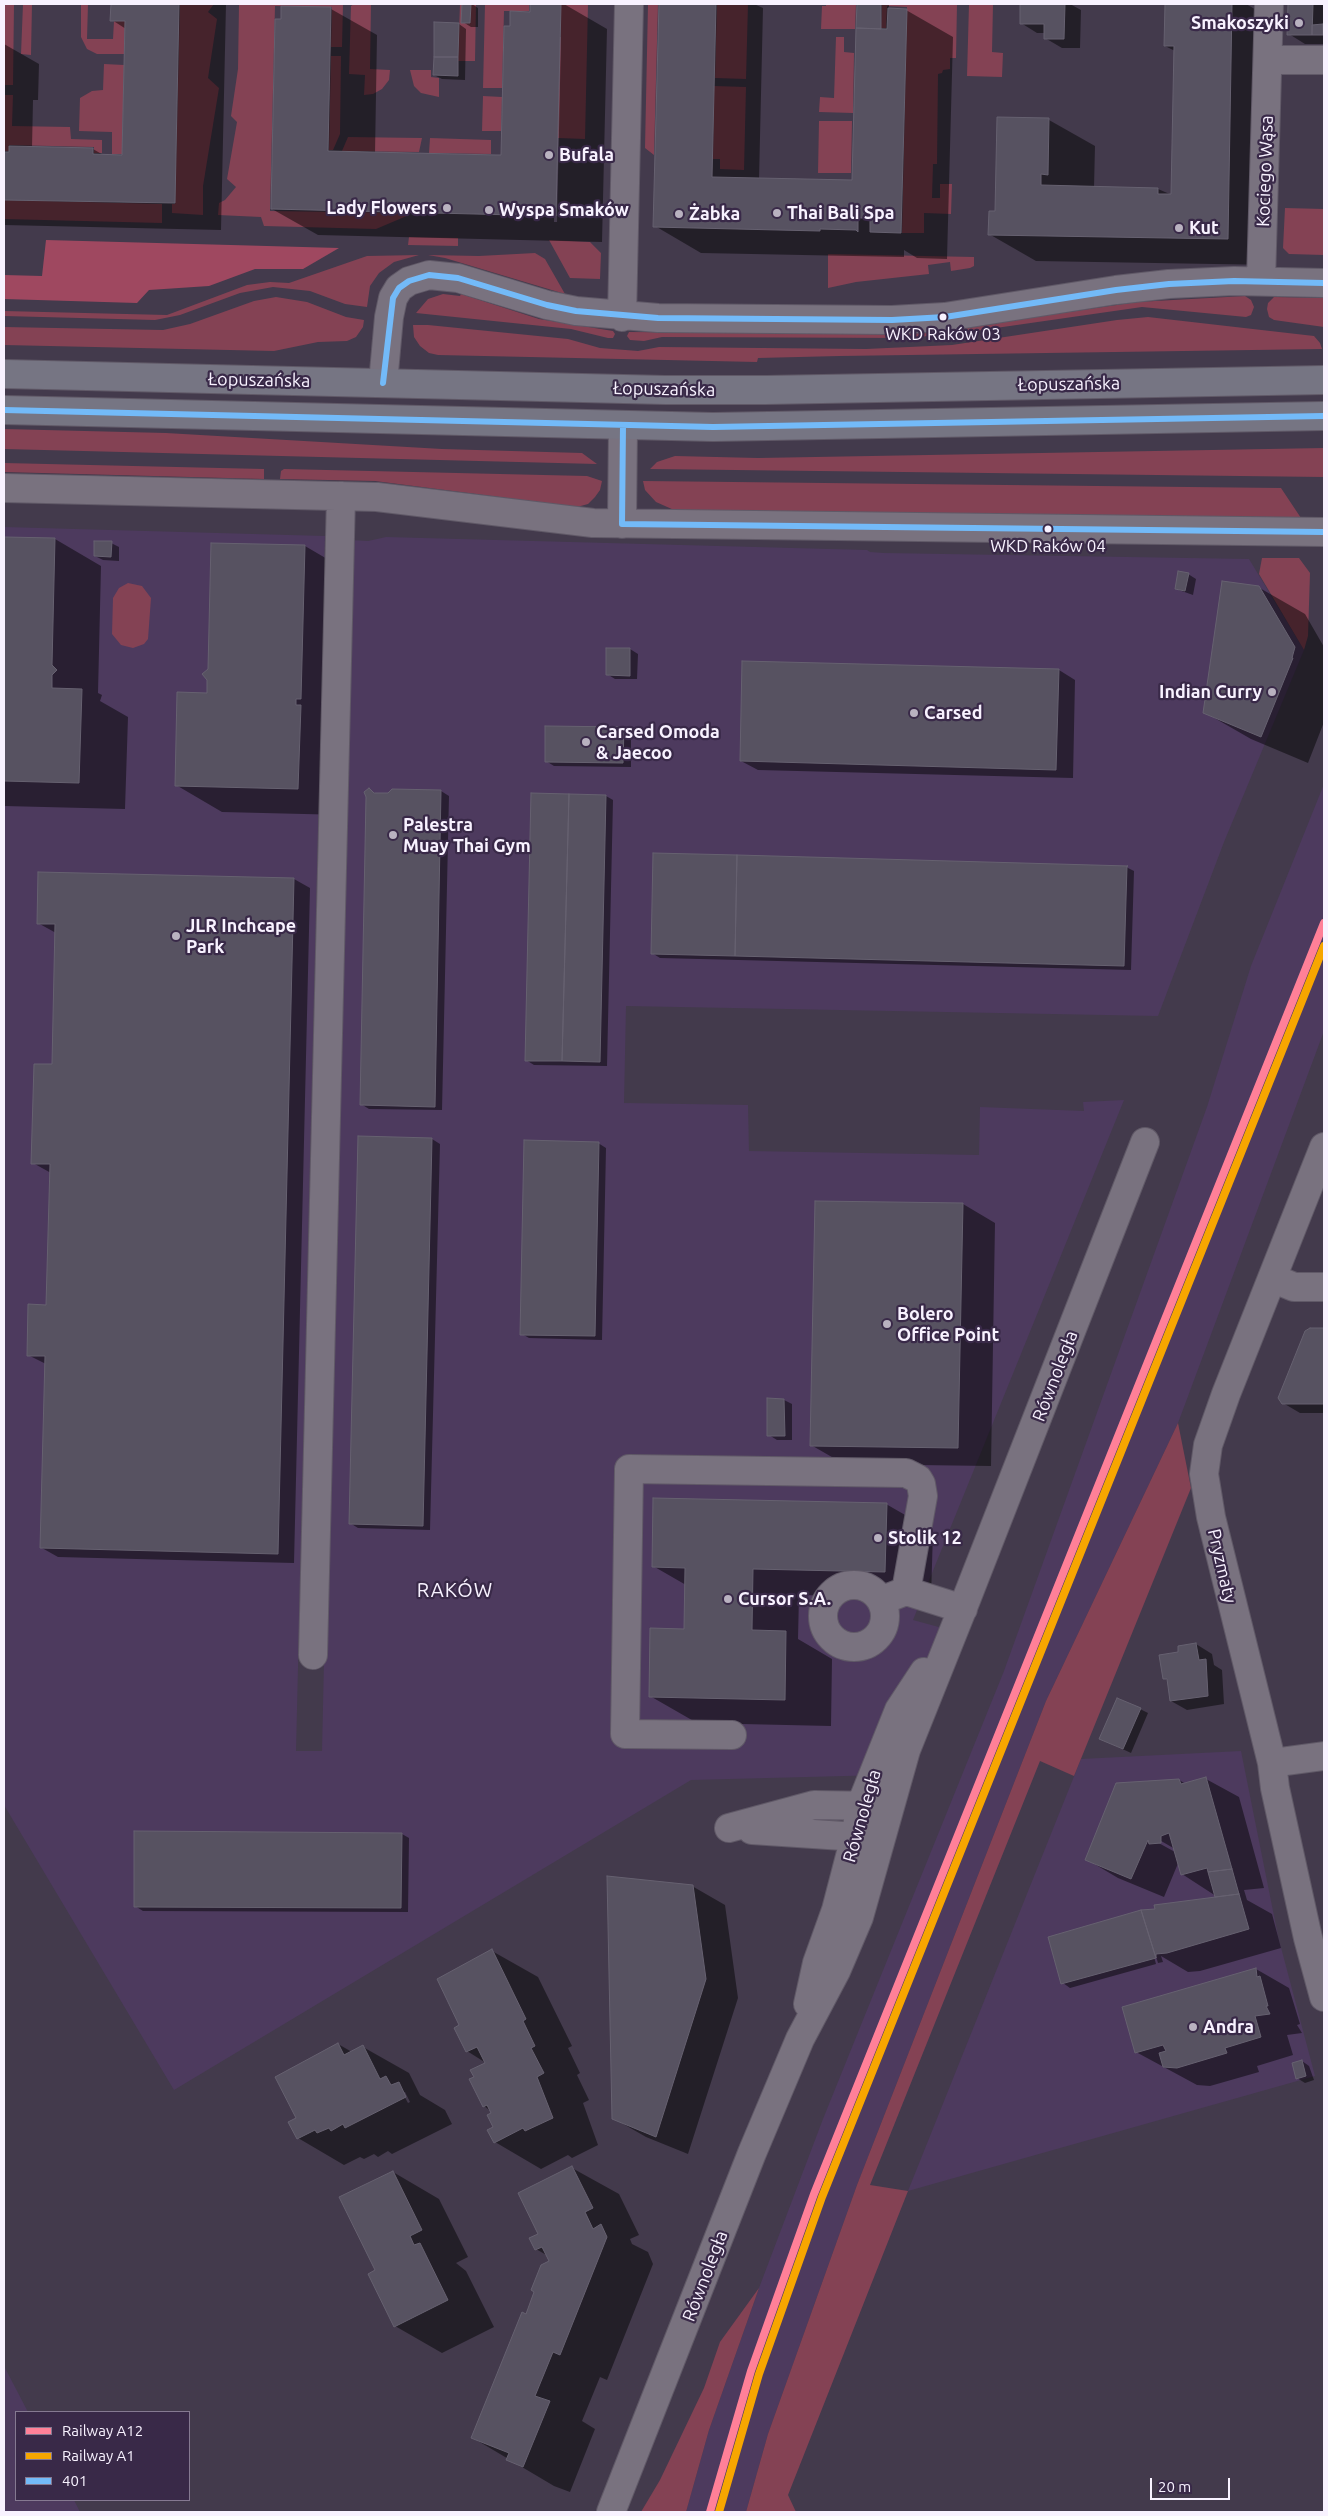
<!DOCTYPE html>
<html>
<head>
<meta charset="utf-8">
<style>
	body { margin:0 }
	#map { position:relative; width:1328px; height:2516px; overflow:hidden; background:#433a4c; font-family:Ubuntu,sans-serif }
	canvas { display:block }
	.frame { position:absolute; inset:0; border:5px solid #f8f2ff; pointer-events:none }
	.legend { position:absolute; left:15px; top:2411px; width:175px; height:90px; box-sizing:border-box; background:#392948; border:1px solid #857991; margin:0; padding:6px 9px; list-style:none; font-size:15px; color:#f8f2ff }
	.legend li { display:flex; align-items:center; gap:10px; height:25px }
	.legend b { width:25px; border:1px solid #857991 }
	.scale { position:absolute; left:1150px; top:2478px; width:80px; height:22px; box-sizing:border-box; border:2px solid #f8f2ff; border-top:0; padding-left:6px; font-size:15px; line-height:18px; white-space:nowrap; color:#f8f2ff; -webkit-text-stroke:4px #392948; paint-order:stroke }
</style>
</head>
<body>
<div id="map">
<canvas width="1328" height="2516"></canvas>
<div class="frame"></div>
<ul class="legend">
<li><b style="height:6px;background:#ff8098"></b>Railway A12</li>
<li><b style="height:6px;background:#f7a600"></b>Railway A1</li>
<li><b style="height:6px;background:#73baf8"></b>401</li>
</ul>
<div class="scale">20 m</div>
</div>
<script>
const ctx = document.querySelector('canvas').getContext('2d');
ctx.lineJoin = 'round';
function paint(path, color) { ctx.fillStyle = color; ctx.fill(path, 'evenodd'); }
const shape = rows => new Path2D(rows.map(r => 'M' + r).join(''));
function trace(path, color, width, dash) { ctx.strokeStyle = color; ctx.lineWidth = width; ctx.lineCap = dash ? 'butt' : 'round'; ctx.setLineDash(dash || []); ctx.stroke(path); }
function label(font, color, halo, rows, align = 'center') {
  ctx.font = font + ' Ubuntu,sans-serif'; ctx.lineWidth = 4.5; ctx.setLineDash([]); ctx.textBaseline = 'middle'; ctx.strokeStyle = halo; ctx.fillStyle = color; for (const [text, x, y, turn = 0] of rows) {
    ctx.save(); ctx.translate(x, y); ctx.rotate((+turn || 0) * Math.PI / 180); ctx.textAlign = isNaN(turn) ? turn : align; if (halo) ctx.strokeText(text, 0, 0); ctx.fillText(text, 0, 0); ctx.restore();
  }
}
paint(shape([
	[4,527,325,536,296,1751,322,1751,349,540,368,541,386,537,867,550,870,552,884,553,1249,559,1304,650,1224,842,1158,1016,626,1006,624,1103,748,1105,749,1151,979,1155,980,1107,1084,1111,1083,1102,1124,1100,913,1620,946,1629,884,1775,691,1780,174,2090,4,1805],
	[1324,784,1324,1031,1178,1423,1046,1701,857,2185,768,2434,746,2512,686,2512,709,2430,759,2288,823,2119,1004,1671,1207,1107,1251,966],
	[1241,1751,1278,1936,1315,2076,908,2191,1081,1759],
	[4,2366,28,2412,16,2412,16,2500,74,2500,80,2512,4,2512]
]), '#4d3a5e');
paint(shape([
	[4,4,14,4,13,85,4,85],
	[23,4,32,4,31,55,21,54],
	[81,4,88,4,87,39,113,39,114,21,125,21,124,54,97,54,87,49,81,37],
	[180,4,214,4,208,12,217,19,208,78,219,88,203,186,203,215,172,213,172,204,175,204],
	[239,4,343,4,342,47,331,47,332,7,275,6,270,211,409,213,409,215,376,229,264,226,261,217,218,215,219,203,225,200,236,187,227,179,237,122,231,116,238,69],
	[354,4,371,4,370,69,390,70,389,80,382,89,373,94,364,95,365,75,349,74,351,6],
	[460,4,462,4,462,23,470,23,471,4,476,4,475,61,458,61],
	[485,4,529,4,529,11,504,11,502,88,483,88],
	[561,4,588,4,585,139,558,138],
	[648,4,658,4,654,155,645,148],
	[717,4,748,4,746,79,715,78],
	[826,4,856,4,855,29,821,29,822,6,826,6],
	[882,4,957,4,956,58,950,58,950,69,943,70,942,73,938,74,937,164,933,164,932,198,940,198,940,184,952,184,951,214,924,213,924,233,902,233,907,7,887,6,886,28,881,28],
	[969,4,993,4,992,52,1003,53,1002,77,967,76],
	[836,37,844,37,844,52,854,53,853,113,819,112,820,97,834,98],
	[331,56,341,56,340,134,333,150,329,150],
	[104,64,124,65,122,154,112,154,112,132,79,131,80,98,92,91,103,90],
	[410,70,431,70,431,77,439,78,439,97,421,93,414,86],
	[714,86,746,87,744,170,720,169,720,159,713,159],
	[4,95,13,95,12,126,70,127,71,139,102,140,102,153,94,153,94,147,9,145,9,151,4,151],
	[483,96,502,97,501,131,482,131],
	[819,121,852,121,851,173,818,173],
	[348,137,422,138,419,152,342,151],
	[430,138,491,140,491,154,429,153],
	[4,200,162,204,162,223,4,219],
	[1285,208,1324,209,1324,255,1289,254,1283,248],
	[409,237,458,238,458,246,408,245],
	[549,240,590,242,601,253,600,279,570,278],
	[535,253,545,259,565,294,445,258,428,255,479,256],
	[828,254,974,257,974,266,970,268,951,271,950,262,928,265,929,274,856,282,828,288],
	[419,255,394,262,379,273,370,286,367,307,345,304,310,291,273,287,240,293,180,315,155,320,4,316,4,311,167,315,247,285,270,282,289,283,367,256],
	[443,294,460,296,461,294,539,319,613,331,615,334,613,338,608,338,571,329,416,313,428,299],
	[1245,296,1251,300,1254,307,1251,315,1246,317,1142,307,975,331,909,338,662,337,644,341,630,340,627,336,629,332,892,334,932,332,1137,302],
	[276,297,307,302,346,317,364,320,363,327,356,337,347,341,318,342,274,351,4,345,4,327,163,330,190,324,254,301],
	[1274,297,1324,298,1324,327,1274,320,1269,317,1267,309,1268,303],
	[1148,317,1314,336,1320,343,1322,349,840,356,758,358,757,362,438,355,429,353,420,346,414,337,413,325,428,325,568,339,600,348,638,351,659,347,866,349,952,345,1117,320],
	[4,429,166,433,442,449,582,453,597,464,4,449],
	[1324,448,1324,477,650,469,657,462,675,456,758,458],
	[4,463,264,469,264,479,4,472],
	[284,469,587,476,602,481,600,490,595,497,588,504,577,507,375,481,280,479,281,471],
	[643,481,1281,488,1301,518,674,510,656,502,645,490],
	[1262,558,1299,558,1310,573,1308,636,1304,650,1259,574],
	[128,583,142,586,151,598,148,639,144,644,133,648,121,645,112,634,113,598,119,588],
	[1178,1423,1191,1488,1074,1776,1040,1761,870,2185,908,2191,788,2495,796,2512,746,2512,768,2434,857,2185,1046,1701],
	[759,2288,709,2430,686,2512,641,2512,660,2480,704,2388,720,2342]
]), '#844254');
paint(shape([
	[46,240,231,245,339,248,303,269,255,269,209,286,149,290,137,303,4,299,4,275,42,276]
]), '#9f4860');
paint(shape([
	[112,4,226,4,221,230,4,225,4,44,39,64,38,100,33,100,32,148,93,149,105,156,123,156,126,29,112,20],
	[464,4,472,4,478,8,478,27,471,27,463,22],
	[532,4,564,4,607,29,602,242,318,235,272,209,282,7,331,9,377,35,375,154,503,156,511,27,532,13],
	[559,37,561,37,557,222,554,222],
	[660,4,754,4,763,8,759,180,853,182,858,4,889,4,889,9,906,10,953,37,947,259,917,258,904,250,904,257,701,253,655,226],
	[1021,4,1070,4,1081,10,1080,48,1062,48,1045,38,1045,33,1037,33,1021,23],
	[1166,4,1246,4,1279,23,1274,265,1036,261,989,234,996,212,1049,120,1095,146,1094,188,1158,189,1172,195,1175,51,1165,46],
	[1289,4,1324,4,1324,44,1305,44,1289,34],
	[459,24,466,29,465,80,442,79,434,75],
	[4,538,55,539,101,566,98,693,102,695,100,701,128,717,125,809,4,806],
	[111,543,119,547,119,561,103,560,95,556],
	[305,546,351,573,345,815,222,812,176,785,208,694],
	[1188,574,1196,579,1193,595,1176,589],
	[1258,587,1305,614,1324,647,1324,722,1308,763,1251,739,1204,712],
	[630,649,638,654,637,679,615,679,607,674],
	[743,662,1059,670,1075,680,1073,778,758,770,741,761],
	[623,728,631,733,631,767,554,766,546,761],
	[367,790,378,794,441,791,449,796,442,1110,369,1109,361,1104],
	[606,796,613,800,607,1066,534,1065,526,1060],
	[1126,867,1134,871,1131,970,660,958,652,953],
	[294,879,310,888,294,1563,58,1557,42,1548,46,1364,28,1355,47,1306,51,1173,33,1163,53,1066,56,933,38,923],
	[360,1138,432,1139,440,1144,430,1530,358,1528,350,1523],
	[598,1143,606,1148,602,1340,529,1338,522,1334],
	[963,1204,995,1223,991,1466,844,1464,811,1445],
	[1311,1329,1324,1329,1324,1413,1300,1413,1283,1403],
	[769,1400,784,1400,792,1404,792,1440,777,1440,769,1435],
	[886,1504,933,1531,931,1598,799,1595,798,1639,832,1659,831,1726,697,1723,650,1696,685,1630,686,1585,653,1566],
	[1196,1644,1212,1654,1214,1665,1222,1670,1224,1704,1187,1710,1171,1701,1168,1681,1165,1678,1180,1653],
	[1140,1709,1148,1713,1131,1753,1101,1739],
	[1206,1779,1239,1797,1264,1888,1244,1890,1247,1900,1272,1914,1281,1948,1200,1971,1188,1972,1161,1956,1163,1962,1158,1963,1155,1953,1153,1953,1156,1964,1070,1988,1063,1983,1219,1898,1182,1874,1179,1861,1164,1897,1118,1878,1086,1859,1179,1780,1186,1784],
	[1156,1838,1175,1849,1175,1852,1155,1841],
	[402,1834,409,1838,408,1912,143,1911,135,1906],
	[692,1886,725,1905,738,1998,688,2154,646,2137,613,2118],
	[492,1951,538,1977,572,2046,568,2048,580,2073,577,2075,589,2100,583,2103,598,2145,572,2158,568,2155,541,2169,495,2142,493,2113,484,2106,475,2078,486,2063,467,2051,461,2025],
	[1256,1969,1289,1988,1300,2024,1297,2025,1302,2033,1287,2035,1293,2055,1257,2066,1259,2072,1210,2086,1197,2085,1136,2052,1123,2008],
	[338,2044,352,2052,363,2047,409,2073,420,2095,445,2110,452,2124,392,2154,388,2151,378,2157,374,2154,364,2159,360,2157,344,2165,298,2138,298,2119],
	[402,2092,405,2092,410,2102,408,2103],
	[1302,2061,1309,2066,1314,2080,1305,2083,1297,2078],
	[572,2168,619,2194,639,2235,630,2239,632,2244,648,2252,653,2264,607,2380,600,2377,582,2421,595,2429,570,2492,554,2486,473,2438,550,2261,548,2256,536,2249,540,2235],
	[393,2172,439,2199,468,2257,456,2263,466,2271,494,2327,442,2353,395,2326]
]), '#0007');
const building = shape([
	[111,4,179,4,175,203,4,200,4,152,9,152,9,146,93,148,93,154,122,155,125,21,110,21,111,4],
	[462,4,471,4,470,23,461,23,462,4],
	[530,4,561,4,556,216,271,209,275,19,281,19,281,6,331,7,328,151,496,155,501,155,504,26,510,26,510,11,530,12,530,4],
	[659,4,716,4,712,177,852,180,856,28,887,29,888,8,907,9,901,233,870,232,870,218,858,218,858,232,856,230,820,229,820,231,653,227,659,4],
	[857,4,881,4,881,29,856,28,857,4],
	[1020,4,1065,4,1064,39,1044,39,1044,24,1020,24,1020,4],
	[1165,4,1232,4,1228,239,988,235,989,211,995,211,997,117,1049,118,1048,175,1041,174,1041,185,1158,188,1158,194,1171,194,1174,46,1164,46,1165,4],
	[1288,4,1313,4,1312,35,1287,35,1288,4],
	[434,22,459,23,458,57,434,57,434,22],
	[1323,24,1323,35,1312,35,1312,25,1323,24],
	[434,57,458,57,458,76,433,75,434,57],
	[4,537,55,538,52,665,57,670,52,675,52,688,82,689,79,783,4,781,4,537],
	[94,541,112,541,111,557,94,556,94,541],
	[211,543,305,545,301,699,296,699,296,705,301,705,298,789,175,786,177,692,207,693,207,680,202,674,208,669,211,543],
	[1178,571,1189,573,1185,591,1175,589,1178,571],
	[1222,581,1259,586,1295,647,1292,658,1293,658,1261,737,1203,713,1222,581],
	[606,648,630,648,630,676,606,675,606,648],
	[742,661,1059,669,1056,770,740,761,742,661],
	[545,726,624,727,623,763,545,762,545,726],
	[369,788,374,793,388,793,392,789,441,790,435,1107,360,1105,366,797,364,792,369,788],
	[531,793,569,794,562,1061,525,1061,531,793],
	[569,794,606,795,600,1062,562,1061,569,794],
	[653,853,737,855,735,956,651,954,653,853],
	[737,855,1128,866,1127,866,1124,966,735,956,737,855],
	[38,872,294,878,278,1554,40,1548,45,1356,27,1356,28,1304,46,1305,50,1164,31,1164,34,1064,52,1064,55,924,37,924,38,872],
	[358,1136,432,1138,423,1526,349,1524,358,1136],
	[524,1140,599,1142,595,1336,520,1335,524,1140],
	[815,1201,963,1203,958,1448,810,1446,815,1201],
	[1310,1328,1324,1328,1324,1404,1282,1404,1278,1398,1305,1331,1310,1328],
	[767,1398,784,1399,785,1436,767,1436,767,1398],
	[653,1498,887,1503,885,1572,753,1569,752,1630,786,1631,785,1700,649,1697,650,1628,684,1629,685,1568,652,1567,653,1498],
	[1196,1643,1199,1660,1206,1659,1208,1696,1170,1701,1167,1679,1163,1679,1159,1655,1178,1652,1178,1646,1196,1643],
	[1117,1698,1141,1708,1123,1749,1099,1739,1117,1698],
	[1206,1777,1232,1869,1208,1872,1207,1868,1181,1875,1169,1833,1161,1836,1161,1843,1149,1844,1148,1840,1131,1879,1085,1860,1116,1783,1179,1779,1181,1784,1206,1777],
	[134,1831,402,1833,401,1908,134,1907,134,1831],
	[1232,1869,1239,1894,1215,1897,1208,1872,1232,1869],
	[607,1876,693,1885,706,1979,656,2137,612,2119,607,1876],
	[1239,1894,1249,1929,1167,1953,1156,1954,1156,1958,1141,1910,1155,1909,1154,1905,1239,1894],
	[1141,1910,1156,1958,1061,1984,1048,1937,1141,1910],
	[492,1949,526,2019,523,2021,535,2046,531,2048,544,2073,537,2077,553,2118,525,2131,523,2128,494,2143,487,2130,493,2127,487,2115,491,2113,487,2105,483,2107,469,2079,474,2077,470,2070,485,2063,477,2047,466,2052,454,2028,459,2025,437,1979,492,1949],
	[1256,1968,1257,1977,1260,1976,1268,2006,1266,2006,1270,2014,1255,2016,1261,2037,1225,2048,1227,2053,1177,2068,1163,2067,1159,2053,1166,2051,1163,2045,1135,2053,1122,2007,1256,1968],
	[338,2043,344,2055,363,2045,380,2079,386,2076,391,2085,399,2082,406,2097,345,2128,343,2124,331,2131,329,2128,317,2133,315,2130,297,2139,288,2122,296,2118,275,2077,338,2043],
	[1302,2060,1306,2076,1296,2079,1292,2063,1302,2060],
	[572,2166,593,2208,585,2212,593,2229,601,2224,607,2237,560,2355,553,2352,535,2396,550,2401,523,2467,506,2460,509,2453,471,2438,522,2312,526,2314,534,2292,531,2290,541,2265,549,2261,542,2247,535,2250,529,2238,538,2234,518,2193,572,2166],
	[393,2171,422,2230,410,2236,414,2245,420,2243,448,2300,394,2327,368,2274,375,2270,339,2197,393,2171]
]);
paint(building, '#575261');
trace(building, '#666170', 1);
const minor = shape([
	[1268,60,1324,60],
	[1261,281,1269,4],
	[622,317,629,4],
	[383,383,389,317,393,298,399,288,409,281,429,275,458,278,547,305,576,311,658,318,892,320,945,317,1116,290,1169,284,1234,281,1324,283],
	[4,488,377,497,593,523,1324,532],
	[622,524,623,425],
	[1324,1147,1226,1394,1208,1445,1204,1474,1211,1517,1272,1763,1275,1788,1308,1938,1324,1997],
	[1272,1278,1294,1287,1324,1287],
	'823 1616a31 31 0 1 1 62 0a31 31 0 1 1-62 0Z',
	[888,1598,906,1591,963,1609],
	[313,1655,341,496],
	[732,1735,625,1734,629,1469,906,1473,918,1479,921,1484,923,1496,906,1591],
	[1272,1763,1324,1756],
	[729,1828,814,1805,879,1806],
	[752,1830,874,1838],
	[808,2004,817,1963,836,1910,855,1837,861,1805,899,1710,924,1672],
	[611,2512,752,2153,800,2039,836,1971,859,1917,906,1750,966,1600,1145,1142]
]);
const major = shape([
	[4,374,665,390,766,390,1324,380],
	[4,410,713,427,1324,416]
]);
trace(minor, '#605967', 30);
trace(major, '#605967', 30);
trace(minor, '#79727f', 28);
trace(major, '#767583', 28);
trace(shape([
	[383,383,393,298,399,288,409,281,429,275,458,278,547,305,576,311,658,318,892,320,945,317,1116,290,1169,284,1234,281,1324,283],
	[4,410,713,427,1324,416],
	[623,425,622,524,1324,532]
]), '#73baf8', 6);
trace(shape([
	[710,2512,751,2371,814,2194,1324,923]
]), '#ff8098', 8);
trace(shape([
	[719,2512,759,2374,822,2197,1324,946]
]), '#f7a600', 8);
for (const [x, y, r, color] of [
	[1299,23,5,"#b9b2c0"],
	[549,155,5,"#b9b2c0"],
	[447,208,5,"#b9b2c0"],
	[489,210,5,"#b9b2c0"],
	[777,213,5,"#b9b2c0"],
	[679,214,5,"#b9b2c0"],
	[1179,228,5,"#b9b2c0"],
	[943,317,4.5,"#f8f2ff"],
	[1048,529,4.5,"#f8f2ff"],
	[1272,692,5,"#b9b2c0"],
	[914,713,5,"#b9b2c0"],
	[586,742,5,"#b9b2c0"],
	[393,835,5,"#b9b2c0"],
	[176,936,5,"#b9b2c0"],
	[887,1324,5,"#b9b2c0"],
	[878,1538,5,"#b9b2c0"],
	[728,1599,5,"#b9b2c0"],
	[1193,2027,5,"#b9b2c0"]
]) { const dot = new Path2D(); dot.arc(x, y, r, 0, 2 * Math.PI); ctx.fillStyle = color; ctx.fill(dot); trace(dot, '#392948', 2); }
label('17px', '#f8f2ff', '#392948', [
	["WKD Raków 03",943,334],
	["WKD Raków 04",1048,546]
]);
label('bold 18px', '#f8f2ff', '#392948', [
	["Smakoszyki",1289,23,"right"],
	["Bufala",559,155],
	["Lady Flowers",437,208,"right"],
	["Wyspa Smaków",499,210],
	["Thai Bali Spa",787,213],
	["Żabka",689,214],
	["Kut",1189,228],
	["Indian Curry",1262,692,"right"],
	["Carsed",924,713],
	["Carsed Omoda",596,732],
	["& Jaecoo",596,753],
	["Palestra",403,825],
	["Muay Thai Gym",403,846],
	["JLR Inchcape",186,926],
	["Park",186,947],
	["Bolero",897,1314],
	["Office Point",897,1335],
	["Stolik 12",888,1538],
	["Cursor S.A.",738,1599],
	["Andra",1203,2027]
], 'left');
label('18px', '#f8f2ff', '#392948', [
	["Kociego Wąsa",1265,171,-88],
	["Łopuszańska",259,380,1],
	["Łopuszańska",1069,384,-1],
	["Łopuszańska",664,389,1],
	["Równoległa",1055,1376,-69],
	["Pryzmaty",1222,1566,77],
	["Równoległa",862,1816,-74],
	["Równoległa",705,2276,-69]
]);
ctx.letterSpacing = '1px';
label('20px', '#f8f2ff', '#392948', [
	["RAKÓW",455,1590]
]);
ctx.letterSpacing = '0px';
</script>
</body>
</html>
